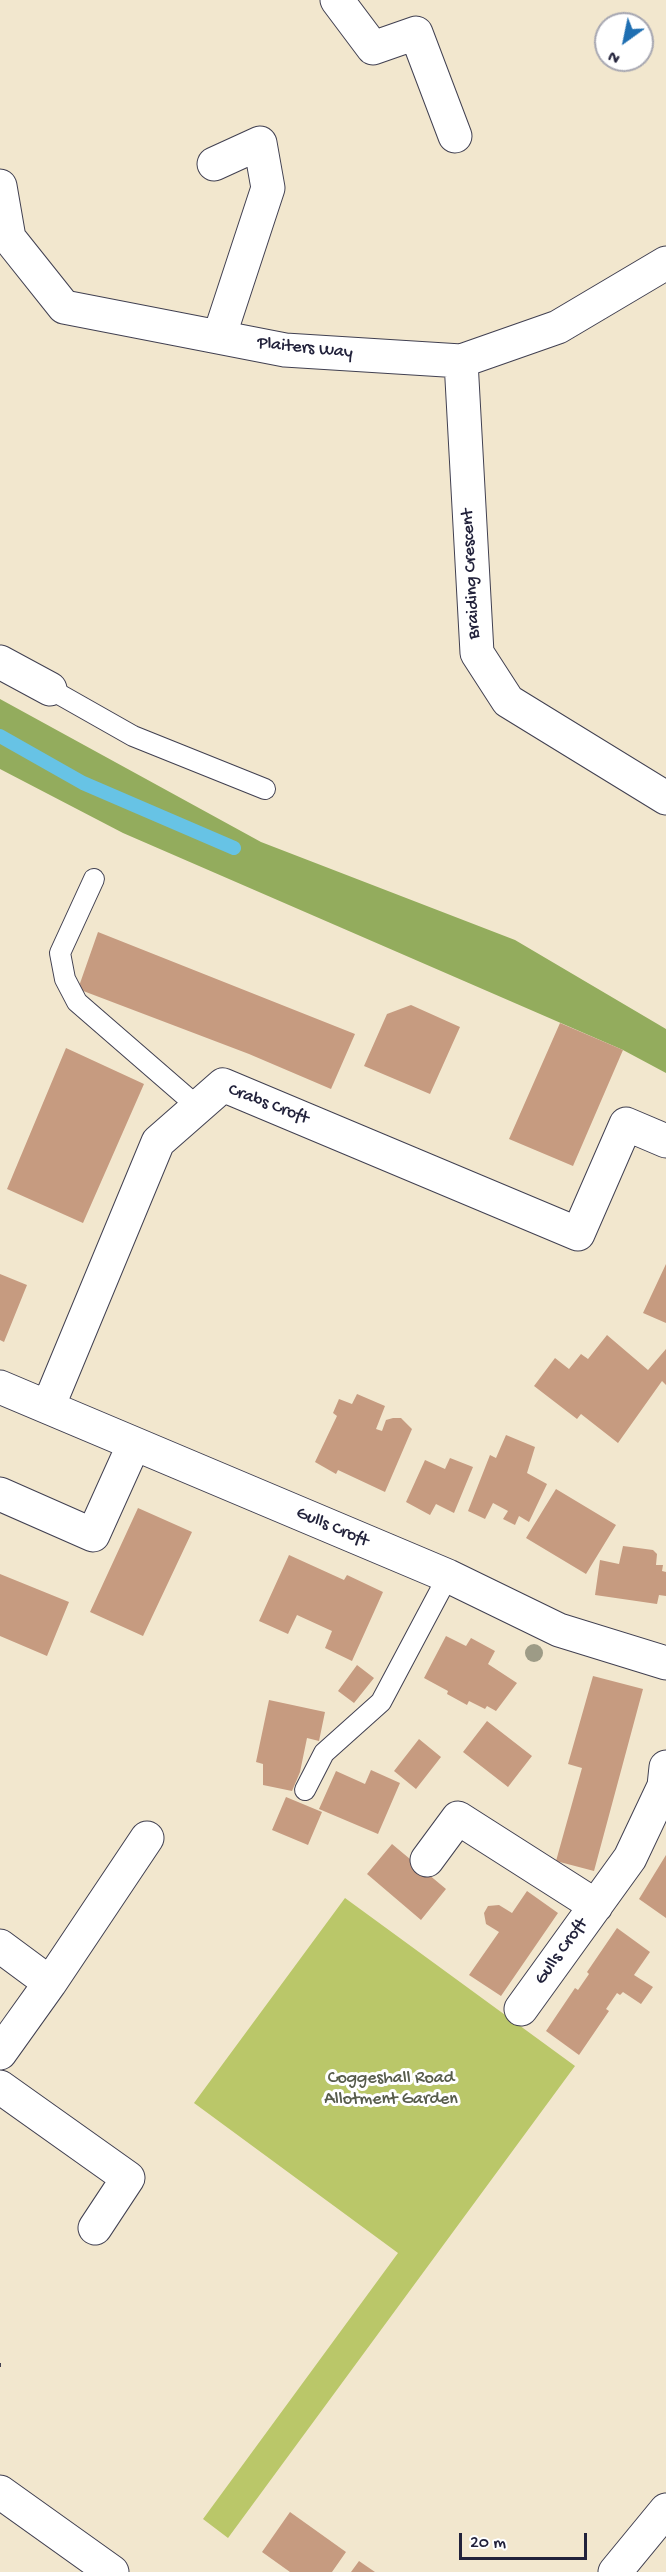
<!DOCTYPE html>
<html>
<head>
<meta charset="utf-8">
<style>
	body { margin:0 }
	#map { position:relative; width:666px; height:2572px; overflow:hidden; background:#f2e7ce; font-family:"Gochi Hand",sans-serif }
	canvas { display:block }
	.north { position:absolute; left:594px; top:12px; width:60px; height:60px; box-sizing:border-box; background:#fff; border:2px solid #a7a7b1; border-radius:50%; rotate:213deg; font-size:16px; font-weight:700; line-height:24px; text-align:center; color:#22223b }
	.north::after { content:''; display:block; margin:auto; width:21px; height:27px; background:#1f6fb2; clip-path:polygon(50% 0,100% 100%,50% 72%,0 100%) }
	.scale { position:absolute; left:459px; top:2533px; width:128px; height:27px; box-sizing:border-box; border:3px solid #22223b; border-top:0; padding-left:8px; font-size:18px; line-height:21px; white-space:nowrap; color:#22223b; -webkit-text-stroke:4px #fff; paint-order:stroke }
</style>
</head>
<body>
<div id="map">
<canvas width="666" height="2572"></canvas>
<div class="north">N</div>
<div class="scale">20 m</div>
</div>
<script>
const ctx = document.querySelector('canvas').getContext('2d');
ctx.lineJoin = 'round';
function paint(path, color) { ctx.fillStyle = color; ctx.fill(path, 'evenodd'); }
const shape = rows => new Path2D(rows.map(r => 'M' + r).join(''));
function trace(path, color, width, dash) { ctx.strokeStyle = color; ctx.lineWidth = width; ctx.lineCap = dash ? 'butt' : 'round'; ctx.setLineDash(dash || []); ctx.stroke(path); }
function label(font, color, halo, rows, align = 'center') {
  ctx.font = font + ' "Gochi Hand",sans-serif'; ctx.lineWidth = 6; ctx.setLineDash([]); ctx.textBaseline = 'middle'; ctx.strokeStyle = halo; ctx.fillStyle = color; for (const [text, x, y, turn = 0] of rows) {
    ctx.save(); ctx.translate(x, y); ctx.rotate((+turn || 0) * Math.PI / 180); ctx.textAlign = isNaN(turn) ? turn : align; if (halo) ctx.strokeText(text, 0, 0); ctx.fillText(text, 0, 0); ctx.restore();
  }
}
paint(shape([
	[345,1898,575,2066,228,2538,203,2519,398,2253,194,2103]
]), '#bac769');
paint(shape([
	[0,699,261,842,515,940,666,1029,666,1073,623,1050,123,833,0,769]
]), '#93ac5d');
trace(shape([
	[0,736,83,783,234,848]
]), '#67c3e5', 14);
paint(shape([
	[98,932,355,1034,331,1089,249,1054,78,989],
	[411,1005,460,1027,430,1094,364,1066,387,1014],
	[560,1023,623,1050,573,1166,509,1139],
	[66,1048,144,1084,83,1223,7,1189],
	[666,1264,666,1323,643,1313],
	[0,1274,27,1285,4,1342,0,1340],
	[607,1335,648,1370,666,1349,666,1385,662,1381,618,1443,581,1414,577,1419,534,1386,555,1358,569,1369,581,1354,588,1359],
	[357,1394,385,1406,376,1429,382,1431,386,1420,393,1418,401,1418,412,1429,385,1492,338,1470,336,1474,315,1462,337,1416,333,1413,339,1399,352,1404],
	[506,1435,535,1447,527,1473,547,1484,529,1522,519,1516,515,1525,503,1519,508,1511,493,1503,485,1519,468,1511,490,1455,496,1458],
	[450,1458,473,1467,454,1513,436,1504,430,1515,406,1502,425,1460,445,1469],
	[556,1489,616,1525,586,1574,526,1538],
	[138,1508,192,1532,143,1636,90,1612],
	[623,1546,653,1550,657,1554,656,1565,663,1565,662,1571,666,1572,666,1596,659,1595,657,1604,595,1595,600,1560,619,1564],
	[289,1555,344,1580,347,1575,383,1592,352,1661,325,1648,332,1631,297,1615,288,1634,259,1621],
	[0,1574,69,1602,47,1656,0,1636],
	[446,1636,466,1646,471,1638,495,1651,488,1664,517,1683,496,1711,487,1706,485,1709,469,1701,467,1705,447,1694,448,1691,424,1678],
	[357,1665,374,1678,354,1703,338,1691],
	[593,1676,643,1689,594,1871,556,1861,582,1768,568,1764],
	[269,1700,325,1712,319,1741,307,1738,300,1772,292,1791,263,1785,263,1764,256,1762],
	[487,1721,532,1756,508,1787,463,1752],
	[419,1739,441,1757,416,1789,394,1771],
	[371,1770,400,1783,378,1834,319,1809,336,1771,365,1784],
	[286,1797,322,1812,308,1845,272,1830],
	[392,1844,446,1889,421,1920,367,1874],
	[666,1855,666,1918,639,1899],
	[527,1891,558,1913,501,1996,469,1975,499,1932,486,1924,484,1913,488,1906,499,1905,512,1913],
	[617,1928,650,1952,634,1975,653,1987,641,2004,623,1992,620,1995,617,1993,606,2009,609,2011,579,2055,546,2031,575,1988,578,1990,589,1974,587,1972],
	[290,2512,346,2552,332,2572,290,2572,262,2552],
	[359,2561,375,2572,351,2572]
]), '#c69b80');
const lane = shape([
	[50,689,133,736,265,789],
	[94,879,60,953,65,979,77,1002,198,1107],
	[305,1790,324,1753,381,1702,448,1576]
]);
const street = shape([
	[337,0,373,48,416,33,455,136],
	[214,164,260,143,268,188,219,337],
	[0,186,9,238,64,307,285,350,461,361,558,327,666,263],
	[461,361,477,653,508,701,666,798],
	[0,662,50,689],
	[0,1387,448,1576,559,1630,666,1663],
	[48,1407,158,1142,223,1085,578,1234,626,1124,666,1141],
	[0,1494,93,1535,134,1444],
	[427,1860,458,1818,596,1906],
	[0,1946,50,1983,0,2053],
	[50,1983,147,1838],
	[521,2009,630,1858,664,1786,666,1767],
	[0,2087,128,2178,95,2228],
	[615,2572,666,2510]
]);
const secondary = shape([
	[0,2492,112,2572]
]);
trace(lane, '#414051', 22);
trace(street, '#414051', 35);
trace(secondary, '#414051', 35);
trace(shape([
	[0,2365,1,2365]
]), '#414051', 4, [1.5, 4.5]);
trace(lane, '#fff', 20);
trace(street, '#fff', 33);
trace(secondary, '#fff', 33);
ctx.fillStyle = '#9d9b86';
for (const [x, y] of [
	[534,1653]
]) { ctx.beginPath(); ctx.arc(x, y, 9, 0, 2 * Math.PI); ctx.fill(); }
label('18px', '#22223b', '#fff', [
	["Plaiters Way",305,349,6],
	["Braiding Crescent",472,574,-93],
	["Crabs Croft",268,1105,21],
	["Gulls Croft",332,1528,23],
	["Gulls Croft",562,1952,-54]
]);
label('18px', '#575c4b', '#fff', [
	["Coggeshall Road",391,2079],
	["Allotment Garden",391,2100]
]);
</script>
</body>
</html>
